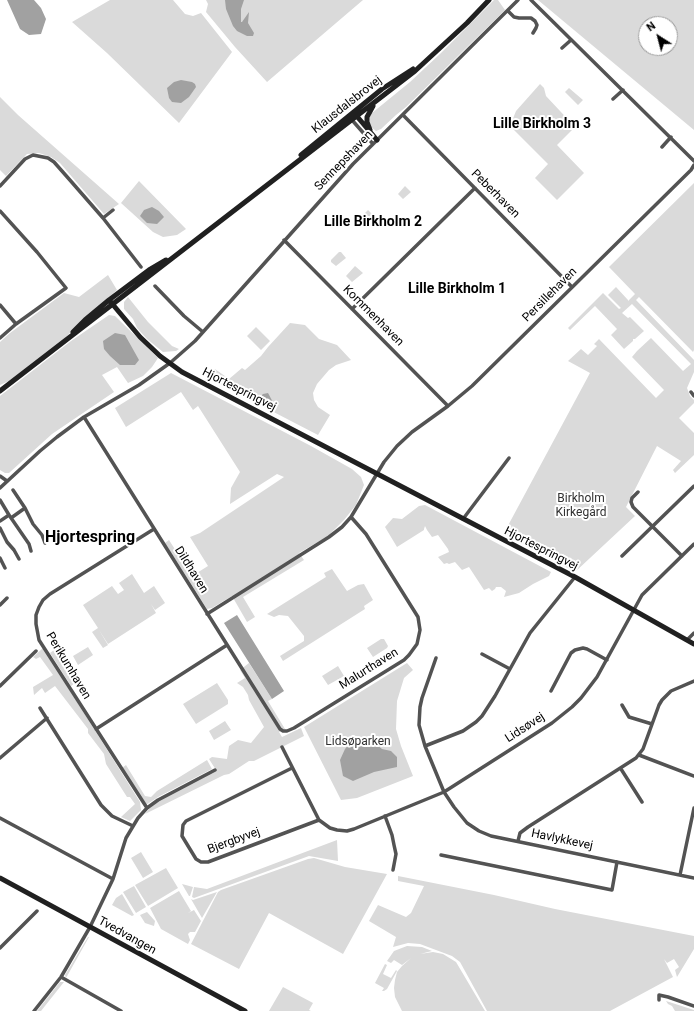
<!DOCTYPE html>
<html>
<head>
<meta charset="utf-8">
<style>
	body { margin:0 }
	#map { position:relative; width:694px; height:1011px; overflow:hidden; background:#fff; font-family:Roboto,sans-serif }
	canvas { display:block }
	.north { position:absolute; left:638px; top:16px; width:40px; height:40px; box-sizing:border-box; background:#fff; border:1px solid #999; border-radius:50%; rotate:324deg; font-size:11px; font-weight:700; line-height:16px; text-align:center; color:#000 }
	.north::after { content:''; display:block; margin:auto; width:14px; height:18px; background:#000; clip-path:polygon(50% 0,100% 100%,50% 72%,0 100%) }
</style>
</head>
<body>
<div id="map">
<canvas width="694" height="1011"></canvas>
<div class="north">N</div>
</div>
<script>
const ctx = document.querySelector('canvas').getContext('2d');
ctx.lineJoin = 'round';
function paint(path, color) { ctx.fillStyle = color; ctx.fill(path, 'evenodd'); }
const shape = rows => new Path2D(rows.map(r => 'M' + r).join(''));
function trace(path, color, width, dash) { ctx.strokeStyle = color; ctx.lineWidth = width; ctx.lineCap = dash ? 'butt' : 'round'; ctx.setLineDash(dash || []); ctx.stroke(path); }
function label(font, color, halo, rows, align = 'center') {
  ctx.font = font + ' Roboto,sans-serif'; ctx.lineWidth = 4; ctx.setLineDash([]); ctx.textBaseline = 'middle'; ctx.strokeStyle = halo; ctx.fillStyle = color; for (const [text, x, y, turn = 0] of rows) {
    ctx.save(); ctx.translate(x, y); ctx.rotate((+turn || 0) * Math.PI / 180); ctx.textAlign = isNaN(turn) ? turn : align; if (halo) ctx.strokeText(text, 0, 0); ctx.fillText(text, 0, 0); ctx.restore();
  }
}
paint(shape([
	[110,0,173,0,185,14,193,16,201,13,232,52,179,123,107,53,72,22],
	[206,0,363,0,267,82,235,47,206,12,208,4],
	[494,0,498,0,505,10,406,107,396,115,381,129,376,131,371,127,369,118,372,113,410,82,441,53],
	[538,0,694,0,694,130],
	[646,24,670,24,670,48,646,48],
	[540,84,544,88,546,96,575,127,557,145,584,173,557,200,535,178,548,164,510,126,516,111],
	[569,88,583,100,578,105,565,92],
	[0,97,18,115,119,204,104,214,60,163,51,157,39,153,27,154,6,176,0,170],
	[139,181,186,229,177,235,163,237,153,232,121,203],
	[694,183,694,350,693,352,639,297,636,300,694,360,694,372,687,388,690,396,694,400,694,403,679,418,694,433,694,455,675,473,673,470,681,461,657,446,626,507,635,516,575,572,504,533,590,373,568,361,581,349,588,355,597,346,594,344,599,339,656,398,664,390,632,357,637,351,651,338,683,371,691,364,632,304,622,313,628,318,630,317,644,331,635,339,633,339,633,341,624,349,611,335,617,329,595,306,570,330,568,328,603,293,619,309,621,308,608,295,616,287,628,300,628,301,635,294,609,267],
	[405,186,411,192,403,199,398,194],
	[368,210,372,214,361,225,357,221],
	[339,252,341,252,346,258,336,266,331,262,331,260],
	[355,266,363,273,352,282,346,276],
	[108,275,117,290,85,318,62,341,11,380,0,385,0,342,10,333,64,293,79,297],
	[128,297,148,322,172,346,179,349,176,351,163,352,147,339,137,328,133,319,124,309,124,302],
	[109,315,115,316,158,358,152,367,143,376,128,383,117,367,102,375,114,392,52,434,9,473,5,473,0,470,0,396,71,341],
	[290,323,305,325,319,339,337,345,351,360,336,365,329,370,317,384,313,393,314,400,318,407,330,415,318,435,208,378,215,369,229,379,242,368,245,370,261,356,268,347],
	[256,327,270,341,261,350,247,336],
	[171,373,311,446,352,469,361,477,364,485,356,505,344,520,328,536,299,553,304,560,243,597,255,617,247,622,232,596,212,608,207,609,165,543,169,540,192,576,208,566,190,537,200,533,284,477,277,474,230,504,231,488,240,472,198,406,193,410,181,392,126,427,115,408],
	[425,505,551,572,549,576,533,584,519,593,504,597,506,591,501,587,496,587,495,589,492,591,489,588,484,590,469,567,462,570,455,562,449,564,447,563,444,564,438,557,449,552,448,549,438,535,432,537,427,530,425,526,424,529,424,530,397,547,385,527,393,518,402,519,419,506],
	[332,569,347,591,358,585,364,584,373,600,364,606,365,609,283,661,280,656,304,641,304,636,288,616,279,615,274,617,267,614,326,577,324,573],
	[132,574,144,593,154,586,165,603,155,610,151,604,156,613,108,644,99,630,108,645,103,648,92,632,98,628,83,605,112,586,118,594,124,590,119,583],
	[381,639,384,639,388,646,387,648,373,657,367,648],
	[88,647,93,655,78,665,73,656],
	[43,648,140,802,141,810,130,821,121,817,135,804,130,797,127,797,106,764,104,754,88,733,88,729,55,686,45,693,42,688,34,695,33,687,53,675,40,657,36,659,33,657],
	[54,650,75,683,71,686,50,653],
	[249,663,272,699,268,701,285,729,279,732,282,737,301,728,304,736,254,761,249,761,229,774,224,775,145,814,149,809,158,801,216,770,209,759,212,757,227,759,229,746,238,740,251,743,264,727,249,700,248,695,243,687,237,683,245,678,240,670],
	[407,663,413,670,404,678,397,701,396,729,401,746,413,776,357,798,341,800,304,727],
	[338,666,344,676,328,685,322,676],
	[217,683,228,700,228,704,196,724,183,704],
	[225,721,231,730,214,740,209,731],
	[207,760,212,769,158,797,146,805,122,768,126,765,145,796,151,797,157,791],
	[337,840,338,861,309,856,194,898,192,897,194,887,207,889],
	[141,852,153,872,143,878,131,858],
	[314,858,345,867,387,874,343,954,269,913,239,969,191,944,218,892,221,890,308,859],
	[166,868,178,888,148,906,135,885],
	[398,876,494,895,555,909,694,936,694,949,677,977,675,970,679,967,674,959,667,963,664,959,673,977,610,1011,487,1011,460,962,452,956,420,944,408,943,393,947,396,937,369,921,378,905,406,917,411,913,424,886,398,881],
	[182,884,193,887,190,896,189,896],
	[134,886,146,907,136,913,123,892],
	[179,891,191,911,188,913,194,910,201,921,195,932,190,932,188,934,190,940,188,944,161,929,150,908],
	[217,892,202,918,191,899,193,900],
	[122,894,134,915,132,916,112,905,116,898],
	[147,912,155,921,154,926,145,923,140,915],
	[88,937,89,937,66,978,65,975],
	[407,946,422,947,432,951,420,954,433,952,443,954,456,962,485,1011,402,1011,395,997,394,988,395,980,397,972,402,966,411,958,402,965,394,960,391,963,387,961,394,951],
	[385,964,387,965,383,974,391,978,396,970,397,971,387,989,384,991,382,991,384,988,375,983],
	[60,982,64,982,41,1011,37,1011],
	[283,987,313,1003,309,1010,311,1011,269,1011],
	[666,1001,694,1010,694,1011,675,1011,672,1006,668,1004]
]), '#dadada');
paint(shape([
	[7,0,34,0,41,8,46,19,41,34,29,35,20,29],
	[225,0,244,0,241,9,241,22,242,22,249,12,248,23,254,33,253,36,247,36,237,31,233,26,226,9],
	[181,80,192,82,195,84,196,87,189,97,181,103,172,102,169,98,167,88,174,82],
	[152,207,159,211,164,217,157,224,147,223,140,216,144,210],
	[115,333,125,335,139,360,135,365,120,365,110,356,104,349,103,341],
	[268,393,275,406,274,411,259,403,260,397,263,394],
	[237,615,284,691,272,699,224,623],
	[359,738,371,740,382,749,391,751,397,757,397,767,374,772,353,781,343,776,340,760,345,749,351,742]
]), '#a1a1a1');
trace(shape([
	[531,0,694,161],
	[508,11,514,17,519,18,531,18,535,21,537,25,536,28,533,33],
	[562,48,571,40],
	[613,99,623,90],
	[403,115,572,287],
	[352,120,373,144],
	[662,147,671,137],
	[0,186,25,159,33,155,48,158,54,162,69,179,103,218,141,267],
	[0,211,37,252,66,288,16,324,0,338],
	[103,218,113,210],
	[284,240,448,406],
	[155,286,184,316,203,332],
	[0,305,16,324],
	[352,309,475,188],
	[691,392,694,396],
	[84,417,280,729,283,731,287,731,294,728,404,660,409,655,417,644,420,630,418,617,366,534,351,517],
	[0,476,7,481],
	[0,488,40,451,57,437,84,417,139,385,170,363,195,341,353,164,518,0],
	[13,490,25,508],
	[638,492,632,498,631,502,633,507,682,556],
	[0,500,9,515],
	[11,518,25,508,33,524,42,535,45,543],
	[463,519,509,458],
	[0,521,9,515,29,544,31,551],
	[0,528,7,542,14,550,19,559],
	[622,556,694,486],
	[0,558,5,568],
	[0,605,7,598],
	[207,614,329,537,342,527,351,517,384,462,397,446,412,432,448,406,472,386,691,170,694,165],
	[687,640,694,633],
	[482,654,510,669],
	[436,658,422,698,420,707,419,725,425,746,444,792,454,807,467,823,479,831,491,836,694,878],
	[0,686,36,651],
	[551,691,571,653,575,650,583,648,587,649,607,660],
	[622,705,629,717,652,724],
	[40,708,101,805,112,816,133,826],
	[96,729,227,645],
	[425,746,463,731,476,722,482,716,495,696,530,633,575,577],
	[282,747,319,820,330,828,337,830,347,831,354,829,444,792,552,723,572,707,581,698,597,677,642,595,694,544],
	[639,755,694,776],
	[0,758,47,718],
	[292,768,186,821,183,825,182,836,196,859,201,862,208,862,319,820],
	[621,769,642,802],
	[147,808,39,640,36,624,36,615,39,607,43,600,50,594,154,529],
	[385,816,392,835,394,845,396,854,393,870],
	[0,818,113,879],
	[518,841,520,833,528,827,636,758,643,749,659,705,662,700,671,691,694,681],
	[441,855,612,890,617,862],
	[680,875,694,808],
	[0,948,37,911],
	[61,977,121,1011],
	[659,1000,659,995,668,997,694,1006],
	[34,1011,61,977,90,927,113,879,126,838,138,818,147,808,158,800,215,770]
]), '#535353', 3.5);
trace(shape([
	[355,114,377,140],
	[370,130,367,122,367,117,373,106],
	[301,155,382,89,413,69],
	[109,300,140,337,160,356,182,372,575,577,694,644],
	[73,332,85,320,109,300,149,270,166,260],
	[0,391,415,71,467,23,489,0],
	[0,878,245,1011]
]), '#202020', 5);
label('12px', '#000', '#fff', [
	["Klausdalsbrovej",347,105,-38],
	["Sennepshaven",344,161,-46],
	["Peberhaven",495,194,45],
	["Persillehaven",550,295,-45],
	["Kommenhaven",373,316,45],
	["Hjortespringvej",239,390,27],
	["Hjortespringvej",541,549,27],
	["Dildhaven",191,570,58],
	["Perikumhaven",68,666,59],
	["Malurthaven",369,669,-32],
	["Lidsøvej",525,728,-33],
	["Havlykkevej",562,840,12],
	["Bjergbyvej",234,841,-20],
	["Tvedvangen",127,936,29]
]);
label('12px', '#313131', '#fff', [
	["Birkholm",581,499],
	["Kirkegård",581,513],
	["Lidsøparken",358,742]
]);
label('bold 14px', '#000', '#fff', [
	["Lille Birkholm 3",542,124],
	["Lille Birkholm 2",373,222],
	["Lille Birkholm 1",457,289]
]);
label('bold 16px', '#000', '#fff', [
	["Hjortespring",90,538]
]);
</script>
</body>
</html>
